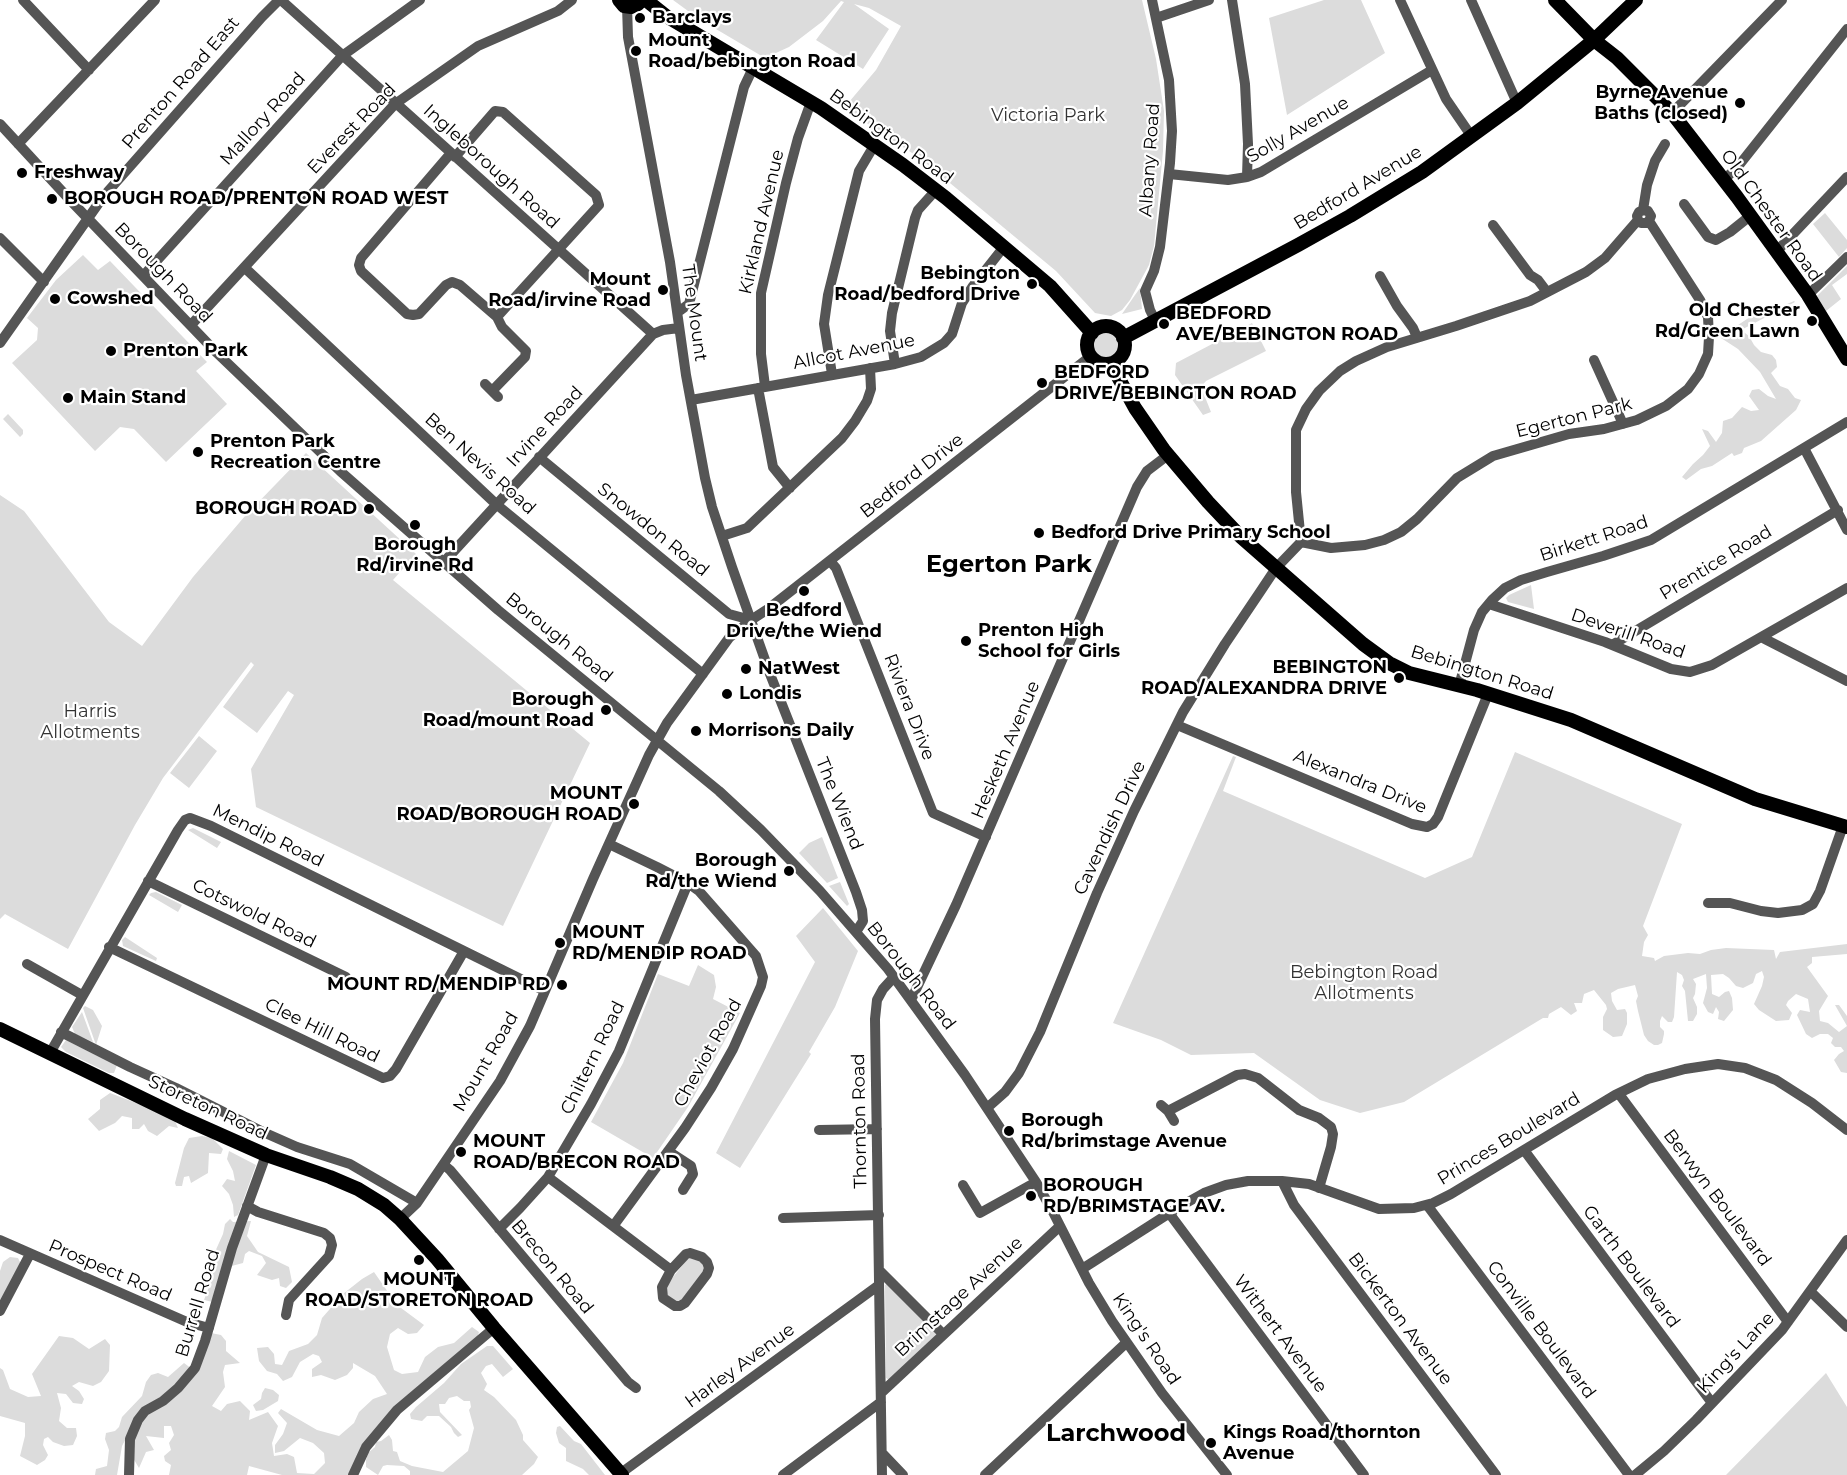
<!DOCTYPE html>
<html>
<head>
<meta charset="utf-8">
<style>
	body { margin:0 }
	canvas { display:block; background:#fff }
</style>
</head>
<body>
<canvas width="1847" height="1475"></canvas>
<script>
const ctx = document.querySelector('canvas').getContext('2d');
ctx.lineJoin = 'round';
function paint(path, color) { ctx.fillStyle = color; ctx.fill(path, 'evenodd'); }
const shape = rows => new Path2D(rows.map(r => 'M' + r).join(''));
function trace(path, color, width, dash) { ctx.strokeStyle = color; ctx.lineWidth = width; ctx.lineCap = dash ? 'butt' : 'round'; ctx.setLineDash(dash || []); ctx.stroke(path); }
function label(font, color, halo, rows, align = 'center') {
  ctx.font = font + ' Montserrat,sans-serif'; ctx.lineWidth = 4.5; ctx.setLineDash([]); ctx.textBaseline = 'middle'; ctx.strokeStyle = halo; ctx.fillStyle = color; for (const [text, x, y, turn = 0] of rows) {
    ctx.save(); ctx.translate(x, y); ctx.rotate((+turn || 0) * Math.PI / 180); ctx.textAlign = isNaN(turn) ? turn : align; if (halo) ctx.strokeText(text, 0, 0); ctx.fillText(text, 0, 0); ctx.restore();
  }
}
paint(shape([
	[673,0,1142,0,1156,59,1164,111,1163,151,1154,246,1149,265,1130,300,1122,310,1111,316,1095,313,1056,271,921,159,844,108,876,70,901,26,869,8,854,4,889,29,863,69,816,40,844,2,841,1,823,21,789,47,765,58,699,19],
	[1324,0,1361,0,1385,53,1287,115,1269,18],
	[1825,213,1847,240,1847,248,1839,257,1813,224],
	[83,255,98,270,110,261,207,362,196,371,227,404,166,462,134,429,120,427,95,451,12,363,37,340,38,328,27,318,56,280],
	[1847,266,1847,274,1832,285,1841,299,1826,311,1817,296],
	[1140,288,1142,309,1122,314,1135,295],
	[1794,301,1795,302,1741,330,1749,336,1754,345,1761,352,1772,355,1776,360,1777,367,1771,373,1780,386,1788,389,1795,398,1801,400,1796,410,1761,441,1744,448,1742,453,1734,456,1732,453,1712,466,1701,469,1686,480,1682,477,1693,464,1703,455,1710,446,1702,429,1708,431,1716,442,1722,433,1723,421,1732,418,1742,407,1751,411,1759,410,1749,396,1752,390,1759,389,1768,396,1776,399,1760,372,1738,349,1721,338,1719,330,1725,325,1735,327,1753,315,1765,309,1773,310],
	[1252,323,1266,351,1206,381,1201,387,1211,412,1203,415,1175,375,1176,363],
	'1093 345a13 13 0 1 1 26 0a13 13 0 1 1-26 0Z',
	[8,414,23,430,23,434,20,437,3,419],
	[306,453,416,554,393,580,590,743,503,926,256,807,251,769,294,695,288,691,257,733,223,707,254,665,251,662,163,778,135,825,68,949,5,914,0,919,0,495,24,511,109,622,142,646,193,577,245,516],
	[1531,585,1534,609,1508,602,1506,598,1509,595],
	[199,736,217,751,189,788,170,773],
	[1515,752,1682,824,1643,926,1648,935,1644,942,1642,956,1654,958,1655,961,1664,956,1688,953,1700,954,1711,950,1726,948,1774,950,1776,959,1780,952,1847,944,1847,954,1812,957,1812,963,1807,967,1828,996,1819,1011,1820,1021,1828,1023,1839,1032,1847,1026,1835,1005,1839,1005,1847,1016,1847,1073,1841,1072,1834,1060,1839,1054,1844,1051,1841,1047,1835,1047,1831,1043,1833,1038,1828,1034,1820,1034,1812,1038,1806,1034,1797,1015,1800,1010,1810,1012,1808,999,1796,994,1788,1001,1786,1005,1792,1013,1789,1020,1776,1021,1759,1010,1754,1004,1762,986,1764,977,1762,971,1756,974,1753,983,1743,988,1736,986,1729,978,1723,974,1711,975,1712,994,1719,997,1725,992,1729,991,1732,998,1733,1010,1724,1021,1718,1019,1719,1012,1716,1007,1713,1014,1708,1012,1703,1003,1707,988,1706,974,1693,979,1696,984,1695,994,1693,998,1697,1007,1697,1014,1693,1021,1688,1021,1685,991,1682,986,1684,980,1682,975,1677,972,1674,1017,1672,1022,1668,1022,1662,1016,1660,1021,1660,1027,1664,1031,1664,1034,1662,1043,1658,1045,1654,1045,1648,1041,1644,1035,1638,1011,1636,1001,1638,996,1635,985,1618,989,1611,993,1612,1001,1617,1010,1625,1009,1627,1013,1627,1024,1622,1036,1613,1037,1603,1030,1603,1017,1607,1009,1606,1005,1594,990,1584,994,1582,1003,1574,1003,1577,1011,1571,1015,1561,1007,1549,1014,1548,1018,1543,1018,1404,1102,1360,1113,1320,1100,1254,1053,1191,1055,1161,1040,1113,1023,1233,756,1236,757,1223,791,1425,878,1472,857],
	[193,828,221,842,217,848,188,830],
	[822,837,838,878,827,883,799,853,809,843],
	[840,882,849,904,847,906,829,886],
	[156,892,182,905,178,912,149,895,151,893],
	[823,908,858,951,835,1007,809,1052,811,1054,740,1168,716,1153,815,962,796,936],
	[125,937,157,958,156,961,123,946,122,940],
	[698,965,714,975,716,987,713,999,740,1013,688,1107,653,1158,591,1122,623,1063,658,974,689,986],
	[85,1006,93,1010,102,1026,96,1045,83,1008],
	[82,1012,93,1042,75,1034,72,1027],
	[66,1040,117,1065,114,1073,109,1073,66,1052,61,1047],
	[110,1093,144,1106,175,1121,178,1128,169,1126,157,1136,148,1131,144,1124,139,1129,132,1129,132,1118,122,1116,115,1123,99,1131,88,1119,100,1109,100,1100],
	[202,1136,212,1138,223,1149,221,1154,209,1153,208,1173,191,1183,189,1176,184,1177,182,1186,176,1186,175,1183,184,1148,189,1138],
	[229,1151,256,1165,238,1215,234,1217,233,1205,229,1194,222,1186,227,1179,235,1181,233,1171,227,1159],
	[230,1219,233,1222,251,1221,247,1236,258,1252,289,1267,292,1282,286,1288,280,1286,279,1278,272,1280,257,1275,266,1263,262,1256,249,1251,245,1254,243,1263,224,1268,213,1302,204,1300,212,1278,214,1254,223,1234,225,1224],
	[10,1257,18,1258,21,1264,0,1302,0,1271,3,1262],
	[689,1257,703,1262,706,1270,678,1304,665,1295,666,1286],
	[374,1272,397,1305,424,1325,417,1333,408,1334,398,1328,390,1334,387,1347,394,1370,402,1374,418,1372,425,1357,438,1347,454,1343,472,1327,479,1332,477,1338,395,1408,349,1475,282,1475,249,1466,247,1475,169,1475,171,1465,165,1461,164,1456,171,1450,169,1443,174,1435,171,1426,164,1426,164,1438,146,1436,154,1450,146,1452,139,1468,133,1458,134,1433,146,1414,199,1371,211,1333,221,1335,226,1341,226,1351,240,1363,225,1365,223,1372,225,1387,212,1406,221,1411,227,1404,240,1401,250,1411,249,1420,268,1412,278,1426,272,1443,274,1456,287,1454,294,1457,297,1473,314,1474,325,1463,324,1453,313,1443,300,1438,284,1451,275,1453,275,1445,283,1434,287,1423,278,1413,281,1409,317,1430,339,1436,354,1423,359,1412,373,1399,387,1394,375,1376,353,1363,353,1368,347,1375,335,1380,321,1375,312,1377,312,1369,322,1362,319,1356,313,1354,300,1362,292,1377,283,1381,277,1374,267,1371,259,1361,257,1348,268,1347,274,1354,275,1364,282,1365,289,1351,308,1344,317,1335,322,1318,343,1294,362,1279],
	[888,1283,938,1335,889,1380,886,1378,885,1285],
	[59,1336,73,1338,89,1349,105,1339,110,1345,109,1371,101,1382,93,1386,79,1382,72,1386,79,1391,84,1399,82,1404,73,1403,66,1394,57,1393,61,1408,59,1421,67,1428,76,1428,77,1436,73,1445,64,1446,53,1442,48,1437,44,1439,43,1445,48,1455,45,1460,37,1465,20,1456,25,1436,25,1423,0,1416,0,1368,3,1370,10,1389,28,1397,41,1396,32,1374],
	[487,1346,493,1346,513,1369,503,1377,492,1364,486,1366,481,1373,487,1384,484,1390,494,1397,516,1420,523,1435,523,1440,538,1457,534,1464,522,1475,410,1475,410,1471,404,1466,387,1465,383,1466,378,1475,366,1467,366,1460,368,1453,375,1447,376,1442,381,1441,389,1435,392,1440,393,1451,397,1452,400,1461,412,1466,443,1472,468,1451,474,1428,469,1410,471,1407,470,1401,464,1401,457,1396,449,1398,445,1404,439,1404,440,1412,462,1435,458,1437,454,1433,451,1427,439,1416,427,1416,422,1421,411,1419,410,1414,416,1407,444,1383,461,1364],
	[184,1363,192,1369,134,1423,122,1446,117,1475,95,1475,96,1469,107,1466,109,1450,105,1439,106,1433,115,1431,119,1427,122,1417,142,1396,146,1382,151,1375,158,1373,168,1377],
	[1826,1373,1847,1407,1847,1475,1726,1475],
	[265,1388,273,1390,279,1395,278,1401,263,1410,256,1411,253,1405,261,1399,262,1393],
	[560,1426,574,1441,581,1444,605,1475,589,1475,583,1469,566,1461,566,1448,559,1443,556,1433,557,1427]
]), '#dcdcdc');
trace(shape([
	[23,0,89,70],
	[281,0,653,334],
	[1152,0,1169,80,1172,131,1170,163,1160,247,1154,271,1145,291,1150,310,1155,320],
	[1232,0,1245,84,1248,144,1247,177],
	[1400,0,1446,99,1472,137],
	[1471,0,1517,103],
	[627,6,628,37,670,262,686,375,705,478,712,507,732,567,770,674,856,892,862,910,863,921,856,932],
	[1156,18,1209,0],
	[1672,113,1782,0],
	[0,124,71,201,217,353,340,471,498,610,719,791,761,830,820,891,888,969,965,1075,1036,1182,1053,1212,1089,1283,1112,1321,1162,1393,1227,1475],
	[18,144,155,0],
	[451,153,361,258,359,265,361,271,407,314,413,315,419,314,446,285,452,282,460,285,497,317],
	[455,157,495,111,503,112,596,195,599,205,497,317],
	[1169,174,1228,180,1247,177,1261,172,1432,70],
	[1723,180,1736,169,1847,29],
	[1684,204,1708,237,1716,240,1730,232,1750,216],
	[1643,210,1648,211,1651,216,1649,221,1646,223,1641,223,1638,220,1637,216,1639,212,1643,210,1647,185,1655,161,1665,144],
	[1493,225,1530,275,1538,280,1547,292],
	[0,238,44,282],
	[1776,252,1847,177],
	[245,268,496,504,703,674],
	[143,276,342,56,420,0],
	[1380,276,1397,306,1413,328,1417,337],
	[1808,295,1847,257],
	[678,312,689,304,744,87,753,68],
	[191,325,395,104,478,46,558,11,572,0],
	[0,343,103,197,262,17,279,0],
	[1594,360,1623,424],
	[895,364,890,331,892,313,915,218,918,210,936,190],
	[832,374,824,324,828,295,859,171,875,144],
	[485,384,498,397],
	[765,386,761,354,761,293,786,183,798,138,811,102],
	[758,388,773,467,790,488],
	[492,391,525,357,526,351,502,327,497,317],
	[691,400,895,364,921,357,944,343,952,334,962,303,973,286,1003,248],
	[1804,448,1847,530],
	[539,457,729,614,751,620],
	[722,536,747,528,842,438,855,421,867,401,871,389,870,368],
	[1301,542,1331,548,1365,545,1384,540,1401,532,1417,519,1457,478,1493,456,1569,434,1604,429,1637,420,1666,406,1688,389,1699,374,1708,354,1709,337,1708,317,1700,300,1649,221],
	[830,561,836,568,933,813,986,837],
	[443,563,653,334,663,330,679,328],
	[1489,604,1605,642,1671,669,1690,672,1712,665,1847,588],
	[1761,637,1847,681],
	[1612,645,1838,510],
	[1459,686,1474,630,1482,612,1492,600,1505,588,1521,580,1547,572,1603,556,1651,540,1847,422],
	[1177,725,1412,824,1427,827,1433,824,1438,817,1488,694],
	[609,844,657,867,688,883,699,891,756,956,763,977,761,986,733,1049,711,1088,685,1128,614,1225],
	[148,881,346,977],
	[1708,903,1730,903,1761,911,1778,913,1802,910,1813,904,1820,891,1843,826],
	[109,947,383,1078,390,1076,396,1069,464,951],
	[27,964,82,995],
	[911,1000,956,905,1137,487,1147,471,1168,455],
	[61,1032,130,1067,176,1088,263,1132,297,1147,350,1164,417,1203],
	[50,1053,178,830,185,820,190,818,211,826,545,991],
	[1619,1094,1788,1322],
	[1161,1105,1168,1111,1174,1121],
	[987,1108,1005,1092,1019,1073,1040,1032,1097,893,1134,811,1183,712,1225,644,1260,592,1276,568,1301,542,1296,492,1296,430,1306,409,1319,391,1340,371,1356,361,1387,347,1456,326,1530,301,1586,272,1605,258,1638,220],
	[1168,1111,1237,1075,1245,1074,1258,1078,1299,1110,1319,1118,1331,1127,1333,1134,1331,1147,1319,1188],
	[819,1130,877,1129],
	[1524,1150,1712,1403],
	[668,1151,691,1166,693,1174,683,1190],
	[444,1165,450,1170,628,1382,636,1388],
	[548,1177,671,1270],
	[1282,1181,1294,1205,1496,1475],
	[963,1185,980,1213,1036,1182],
	[1427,1205,1629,1475],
	[247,1206,258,1212,324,1233,330,1238,332,1245,329,1256,289,1300,286,1315],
	[1169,1213,1364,1475],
	[783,1218,879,1215],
	[400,1219,417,1203,500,1081,530,1026,593,879,649,755,667,723,729,638,751,620,768,609,1091,356],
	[499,1229,520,1208,548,1177,591,1104,619,1051,688,883],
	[0,1240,187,1322,209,1328],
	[690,1253,702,1257,707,1262,709,1268,707,1274,685,1303,680,1306,675,1306,663,1298,662,1287,671,1270,686,1254,690,1253],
	[1082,1269,1179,1207,1204,1193,1226,1185,1248,1181,1282,1181,1309,1184,1379,1209,1414,1208,1433,1203,1451,1194,1615,1095,1648,1079,1685,1069,1718,1064,1745,1068,1776,1080,1812,1103,1847,1130],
	[879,1270,943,1334],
	[1811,1292,1847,1327],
	[0,1311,30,1254],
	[881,1393,1060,1226],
	[882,1453,903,1475],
	[621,1473,879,1285],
	[129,1475,130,1439,138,1420,145,1411,163,1401,178,1388,195,1368,205,1341,232,1248,266,1155],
	[353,1475,366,1447,397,1410,494,1328],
	[783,1475,881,1402],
	[882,1475,875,1019,877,1000,883,989,894,977],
	[985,1475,1126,1343],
	[1635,1475,1664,1451,1696,1420,1782,1330,1847,1240]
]), '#555', 10);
trace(shape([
	[619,0,624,6,631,7,638,4,641,0],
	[646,0,666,16,821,108,903,165,946,198,1050,286,1092,333],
	[1555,0,1594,40,1617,58,1672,113,1737,197,1808,295,1847,359],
	'1087 345a19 19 0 1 1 38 0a19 19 0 1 1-38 0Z',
	[1123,338,1298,245,1350,216,1422,172,1517,103,1594,40,1636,0],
	[1111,364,1135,408,1164,450,1208,502,1241,537,1363,644,1389,663,1409,673,1477,690,1571,720,1755,799,1847,827],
	[0,1029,185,1119,266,1155,330,1177,358,1189,384,1205,400,1219,437,1259,494,1328,622,1475]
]), '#000', 14);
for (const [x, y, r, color] of [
	[640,18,6,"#000"],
	[636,51,6,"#000"],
	[1740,103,6,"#000"],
	[22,173,6,"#000"],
	[52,199,6,"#000"],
	[1032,284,6,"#000"],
	[663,290,6,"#000"],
	[55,299,6,"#000"],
	[1812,321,6,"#000"],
	[1164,324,6,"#000"],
	[111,351,6,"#000"],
	[1042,383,6,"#000"],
	[68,398,6,"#000"],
	[198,452,6,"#000"],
	[369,509,6,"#000"],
	[415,525,6,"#000"],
	[1039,533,6,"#000"],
	[804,591,6,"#000"],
	[966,641,6,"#000"],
	[746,669,6,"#000"],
	[1399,678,6,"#000"],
	[727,694,6,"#000"],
	[606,710,6,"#000"],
	[696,731,6,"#000"],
	[634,804,6,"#000"],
	[789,871,6,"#000"],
	[560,943,6,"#000"],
	[562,985,6,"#000"],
	[1009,1131,6,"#000"],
	[461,1152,6,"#000"],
	[1031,1196,6,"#000"],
	[419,1260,6,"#000"],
	[1211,1443,6,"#000"]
]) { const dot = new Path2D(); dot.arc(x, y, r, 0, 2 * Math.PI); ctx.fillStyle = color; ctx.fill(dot); trace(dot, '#fff', 2); }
label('bold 18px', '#000', '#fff', [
	["Barclays",652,18],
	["Mount",648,41],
	["Road/bebington Road",648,62],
	["Byrne Avenue",1728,93,"right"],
	["Baths (closed)",1728,114,"right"],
	["Freshway",34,173],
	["BOROUGH ROAD/PRENTON ROAD WEST",64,199],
	["Bebington",1020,274,"right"],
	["Road/bedford Drive",1020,295,"right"],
	["Mount",651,280,"right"],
	["Road/irvine Road",651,301,"right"],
	["Cowshed",67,299],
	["Old Chester",1800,311,"right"],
	["Rd/Green Lawn",1800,332,"right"],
	["BEDFORD",1176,314],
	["AVE/BEBINGTON ROAD",1176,335],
	["Prenton Park",123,351],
	["BEDFORD",1054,373],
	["DRIVE/BEBINGTON ROAD",1054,394],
	["Main Stand",80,398],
	["Prenton Park",210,442],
	["Recreation Centre",210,463],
	["BOROUGH ROAD",357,509,"right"],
	["Bedford Drive Primary School",1051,533],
	["Borough",415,545,"center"],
	["Rd/irvine Rd",415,566,"center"],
	["Bedford",804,611,"center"],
	["Drive/the Wiend",804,632,"center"],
	["Prenton High",978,631],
	["School for Girls",978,652],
	["BEBINGTON",1387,668,"right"],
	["ROAD/ALEXANDRA DRIVE",1387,689,"right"],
	["NatWest",758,669],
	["Londis",739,694],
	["Borough",594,700,"right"],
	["Road/mount Road",594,721,"right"],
	["Morrisons Daily",708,731],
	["MOUNT",622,794,"right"],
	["ROAD/BOROUGH ROAD",622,815,"right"],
	["Borough",777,861,"right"],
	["Rd/the Wiend",777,882,"right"],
	["MOUNT",572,933],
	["RD/MENDIP ROAD",572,954],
	["MOUNT RD/MENDIP RD",550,985,"right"],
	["Borough",1021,1121],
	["Rd/brimstage Avenue",1021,1142],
	["MOUNT",473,1142],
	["ROAD/BRECON ROAD",473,1163],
	["BOROUGH",1043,1186],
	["RD/BRIMSTAGE AV.",1043,1207],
	["MOUNT",419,1280,"center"],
	["ROAD/STORETON ROAD",419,1301,"center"],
	["Kings Road/thornton",1223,1433],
	["Avenue",1223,1454]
], 'left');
label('18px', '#000', '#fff', [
	["Prenton Road East",181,83,-49],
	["Mallory Road",263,119,-48],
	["Everest Road",352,129,-46],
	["Solly Avenue",1298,130,-30],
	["Bebington Road",891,137,36],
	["Albany Road",1150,160,-86],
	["Ingleborough Road",491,167,42],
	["Bedford Avenue",1358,188,-31],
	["Old Chester Road",1771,216,54],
	["Kirkland Avenue",762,222,-77],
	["Borough Road",163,273,46],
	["The Mount",694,313,82],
	["Allcot Avenue",854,352,-11],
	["Egerton Park",1574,418,-14],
	["Irvine Road",545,427,-47],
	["Ben Nevis Road",480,464,42],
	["Bedford Drive",912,476,-38],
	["Snowdon Road",653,530,39],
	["Birkett Road",1594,539,-18],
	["Prentice Road",1716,563,-31],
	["Deverill Road",1628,634,19],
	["Borough Road",559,638,39],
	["Bebington Road",1482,673,17],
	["Riviera Drive",909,707,69],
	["Hesketh Avenue",1006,750,-67],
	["Alexandra Drive",1360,782,22],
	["The Wiend",839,804,68],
	["Cavendish Drive",1110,828,-65],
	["Mendip Road",268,836,26],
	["Cotswold Road",254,914,26],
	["Borough Road",911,976,52],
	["Clee Hill Road",322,1031,26],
	["Cheviot Road",708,1053,-61],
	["Chiltern Road",593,1058,-64],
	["Mount Road",486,1062,-60],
	["Storeton Road",208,1108,25],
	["Thornton Road",860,1121,-91],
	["Princes Boulevard",1509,1139,-31],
	["Berwyn Boulevard",1717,1198,53],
	["Brecon Road",552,1267,50],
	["Garth Boulevard",1631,1267,53],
	["Prospect Road",110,1271,23],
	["Brimstage Avenue",959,1297,-43],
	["Burrell Road",198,1303,-73],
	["Bickerton Avenue",1400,1319,53],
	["Conville Boulevard",1541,1330,53],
	["Withert Avenue",1280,1334,53],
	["King's Road",1146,1339,56],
	["King's Lane",1736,1353,-47],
	["Harley Avenue",740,1366,-36]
]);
label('18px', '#333', '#fff', [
	["Victoria Park",1048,116],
	["Harris",90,712],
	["Allotments",90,733],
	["Bebington Road",1364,973],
	["Allotments",1364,994]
]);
label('bold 24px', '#000', '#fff', [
	["Egerton Park",1009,565],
	["Larchwood",1116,1434]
]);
</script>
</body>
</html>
